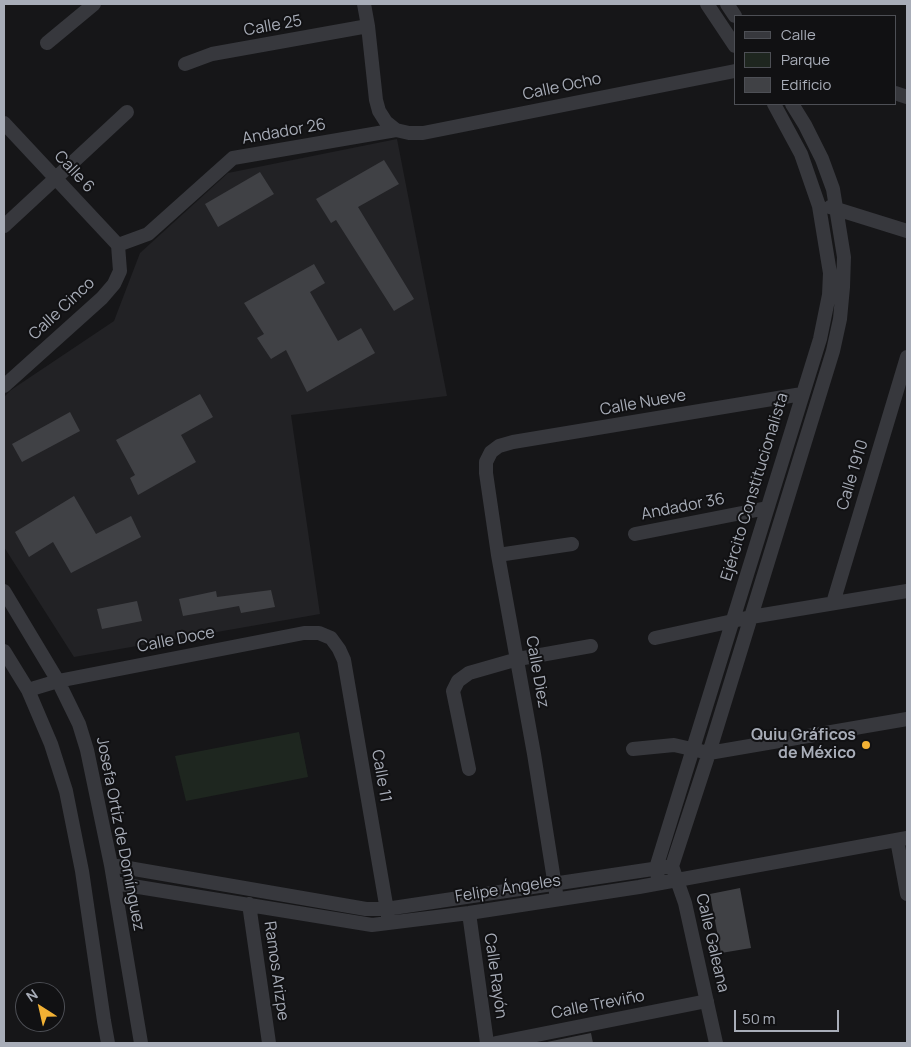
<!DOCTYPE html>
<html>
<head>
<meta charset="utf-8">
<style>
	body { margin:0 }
	#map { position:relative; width:911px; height:1047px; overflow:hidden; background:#161618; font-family:Manrope,sans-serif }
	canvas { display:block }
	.frame { position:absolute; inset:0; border:5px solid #a8adb8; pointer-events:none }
	.legend { position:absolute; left:734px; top:15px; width:162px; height:90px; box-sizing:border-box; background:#111113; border:1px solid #4d4f55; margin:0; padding:6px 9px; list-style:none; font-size:15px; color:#a8adb8 }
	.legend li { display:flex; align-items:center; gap:10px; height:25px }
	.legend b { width:25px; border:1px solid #4d4f55 }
	.north { position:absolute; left:15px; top:982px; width:50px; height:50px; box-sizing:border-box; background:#111113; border:1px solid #4d4f55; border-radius:50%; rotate:325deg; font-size:14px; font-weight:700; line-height:20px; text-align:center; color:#a8adb8 }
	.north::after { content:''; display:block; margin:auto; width:18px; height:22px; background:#f2b134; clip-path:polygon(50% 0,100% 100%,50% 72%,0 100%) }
	.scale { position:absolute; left:734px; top:1010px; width:105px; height:22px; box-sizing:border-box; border:2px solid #a8adb8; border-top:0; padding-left:6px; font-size:15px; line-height:18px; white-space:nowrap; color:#a8adb8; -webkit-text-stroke:4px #111113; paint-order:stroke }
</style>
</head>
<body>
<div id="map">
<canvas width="911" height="1047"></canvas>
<div class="frame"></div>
<ul class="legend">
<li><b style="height:6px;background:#37383d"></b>Calle</li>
<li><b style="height:14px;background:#1e261f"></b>Parque</li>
<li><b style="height:14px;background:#404145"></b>Edificio</li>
</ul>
<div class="north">N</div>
<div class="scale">50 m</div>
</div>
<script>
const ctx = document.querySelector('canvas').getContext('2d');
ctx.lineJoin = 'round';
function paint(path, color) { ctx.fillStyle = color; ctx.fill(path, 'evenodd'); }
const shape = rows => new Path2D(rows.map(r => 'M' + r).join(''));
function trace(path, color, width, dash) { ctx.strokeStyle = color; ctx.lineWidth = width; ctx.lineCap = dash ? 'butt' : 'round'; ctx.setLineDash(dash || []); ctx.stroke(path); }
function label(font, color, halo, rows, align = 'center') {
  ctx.font = font + ' Manrope,sans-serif'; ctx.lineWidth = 4; ctx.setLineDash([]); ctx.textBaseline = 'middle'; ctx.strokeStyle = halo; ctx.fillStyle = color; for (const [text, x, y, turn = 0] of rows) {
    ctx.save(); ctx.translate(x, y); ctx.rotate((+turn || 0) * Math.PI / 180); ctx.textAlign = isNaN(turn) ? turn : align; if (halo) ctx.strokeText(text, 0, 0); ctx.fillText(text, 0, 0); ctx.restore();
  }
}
paint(shape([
	[397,139,447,396,291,415,320,614,74,657,4,547,4,397,11,390,114,321,140,253,228,173]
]), '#222225');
paint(shape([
	[299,732,308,777,186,801,175,756]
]), '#1e261f');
paint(shape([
	[384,160,399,184,358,207,414,299,394,311,336,220,331,223,316,199],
	[260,172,274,194,218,227,205,204],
	[314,264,325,283,310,292,338,341,361,328,375,353,307,392,286,350,271,359,257,338,264,334,244,303],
	[200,394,213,417,181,435,196,462,138,495,130,478,135,475,116,440],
	[70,412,80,431,22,462,12,444],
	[74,496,96,534,131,516,141,537,71,573,53,542,29,557,15,532],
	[271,590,275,607,241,613,239,606,183,616,179,599,216,591,217,597],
	[137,601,142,621,102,629,97,609],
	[740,888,751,948,721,953,710,894],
	[591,1033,593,1043,547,1043,547,1042]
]), '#404145');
trace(shape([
	[364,4,368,26,376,100,379,111,386,122,396,130],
	[707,4,735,46],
	[727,4,735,16],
	[47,43,94,4],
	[185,64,212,54,368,26],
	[895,93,907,97],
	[4,123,118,245],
	[830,207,907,231],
	[4,226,127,112],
	[118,245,148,234,233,158,396,130,409,133,423,133,735,71],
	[4,386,102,298,114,284,120,271,118,245],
	[635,534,767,508],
	[498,555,572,544],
	[4,591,58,681,79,724,87,750,111,865,141,1043],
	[833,603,907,357],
	[655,638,751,617,907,591],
	[4,651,28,690,51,744,66,791,82,871,104,1021,108,1043],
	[28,690,58,681,304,633,319,633,331,638,339,649,344,660,389,922],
	[633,749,674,745,709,753,907,719],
	[469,769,453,691,458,681,469,673,518,659,591,646],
	[897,840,907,894],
	[111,865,366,909,386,909,666,867],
	[114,883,372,925,469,913,639,887,907,838],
	[659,883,656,868,820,339,829,295,830,273,819,206,801,154,774,104],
	[557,899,534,754,498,555,486,473,486,462,491,452,499,446,513,442,802,394],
	[249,904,269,1043],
	[469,913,487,1043],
	[496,1043,707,1001],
	[716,1043,685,903,672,866,709,753,833,351,840,319,843,287,844,257,833,189,822,159,805,125,792,104]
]), '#37383d', 14);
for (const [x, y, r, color] of [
	[866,745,5,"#f2b134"]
]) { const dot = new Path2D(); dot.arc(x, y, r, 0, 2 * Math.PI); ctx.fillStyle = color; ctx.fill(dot); trace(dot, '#111113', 2); }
label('16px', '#a8adb8', '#111113', [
	["Calle 25",273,26,-10],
	["Calle Ocho",562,87,-12],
	["Andador 26",284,132,-10],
	["Calle 6",74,172,47],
	["Calle Cinco",62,309,-43],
	["Calle Nueve",643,403,-10],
	["Calle 1910",853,475,-73],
	["Ejército Constitucionalista",755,487,-73],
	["Andador 36",683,507,-11],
	["Calle Doce",176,640,-11],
	["Calle Diez",537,672,80],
	["Calle 11",381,776,80],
	["Josefa Ortíz de Domínguez",120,834,79],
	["Felipe Ángeles",508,889,-9],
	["Calle Galeana",712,943,77],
	["Ramos Arizpe",276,971,82],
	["Calle Rayón",495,976,82],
	["Calle Treviño",598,1005,-11]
]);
label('bold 16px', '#a8adb8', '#111113', [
	["Quiu Gráficos",856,736],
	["de México",856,754]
], 'right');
</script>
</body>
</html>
